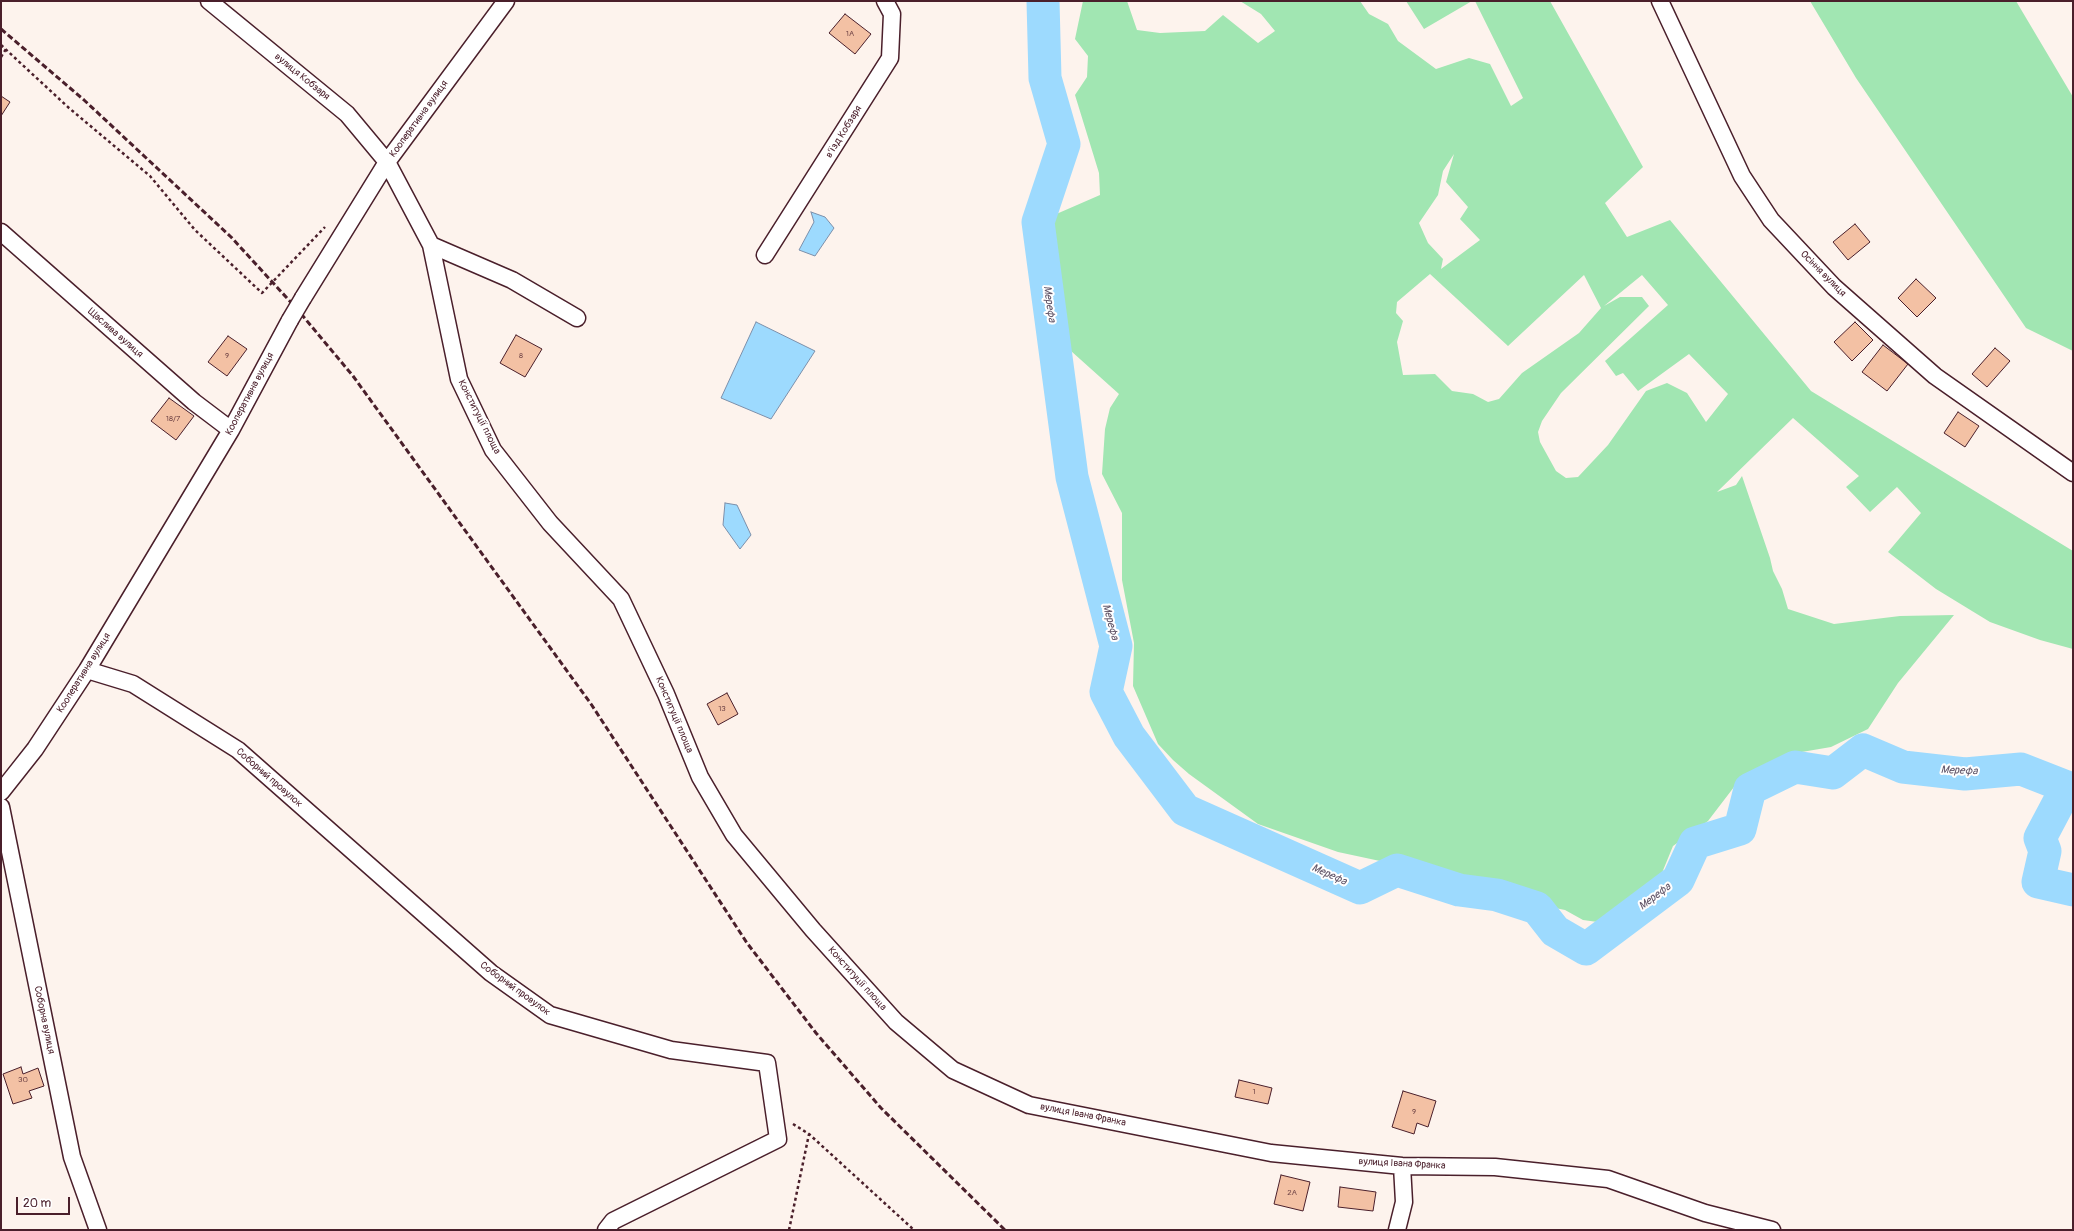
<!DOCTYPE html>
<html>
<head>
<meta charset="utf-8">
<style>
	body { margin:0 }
	#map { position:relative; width:2074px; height:1231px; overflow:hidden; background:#fdf3ed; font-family:Pangolin,sans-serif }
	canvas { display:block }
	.frame { position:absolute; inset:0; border:2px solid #4a1f2b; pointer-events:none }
	.scale { position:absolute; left:16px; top:1197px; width:54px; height:18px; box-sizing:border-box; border:2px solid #4a1f2b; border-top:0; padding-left:5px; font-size:12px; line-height:14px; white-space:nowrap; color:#4a1f2b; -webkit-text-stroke:3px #fff; paint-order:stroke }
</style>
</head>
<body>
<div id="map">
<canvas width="2074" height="1231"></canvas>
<div class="frame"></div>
<div class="scale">20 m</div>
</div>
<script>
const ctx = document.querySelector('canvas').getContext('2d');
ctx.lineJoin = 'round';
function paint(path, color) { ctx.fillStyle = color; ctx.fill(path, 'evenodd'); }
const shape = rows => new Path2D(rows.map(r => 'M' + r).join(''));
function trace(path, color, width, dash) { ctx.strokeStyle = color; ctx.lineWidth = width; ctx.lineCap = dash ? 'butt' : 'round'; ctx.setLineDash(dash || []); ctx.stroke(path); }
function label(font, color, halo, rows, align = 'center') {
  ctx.font = font + ' Pangolin,sans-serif'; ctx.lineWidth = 4; ctx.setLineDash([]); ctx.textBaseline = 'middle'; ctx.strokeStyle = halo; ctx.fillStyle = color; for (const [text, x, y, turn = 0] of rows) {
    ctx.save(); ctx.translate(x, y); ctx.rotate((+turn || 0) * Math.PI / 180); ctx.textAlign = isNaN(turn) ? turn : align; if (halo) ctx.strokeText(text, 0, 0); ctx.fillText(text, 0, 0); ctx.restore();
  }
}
paint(shape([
	[1083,1,1127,1,1137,30,1160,33,1205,31,1223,15,1258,43,1275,31,1261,14,1240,1,1360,1,1369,14,1388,24,1398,41,1436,69,1469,58,1490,64,1511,106,1523,98,1475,1,1550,1,1643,167,1605,203,1627,237,1670,220,1811,391,2073,551,2073,649,2040,640,1990,622,1936,589,1888,552,1921,513,1897,487,1870,512,1846,487,1859,476,1793,418,1717,492,1736,485,1742,476,1770,558,1773,571,1782,589,1788,609,1834,624,1900,616,1954,615,1898,683,1868,729,1831,747,1790,754,1734,787,1708,821,1673,846,1657,885,1605,923,1583,920,1565,910,1545,906,1537,908,1504,883,1484,881,1422,864,1380,861,1338,852,1258,824,1189,774,1173,760,1158,744,1133,686,1134,643,1122,580,1122,513,1102,474,1105,429,1110,408,1119,394,1071,351,1053,290,1049,246,1038,222,1100,195,1099,173,1075,95,1087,77,1088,56,1075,39],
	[1454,154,1446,182,1468,207,1460,219,1480,240,1441,269,1443,259,1428,243,1419,223,1438,195,1443,171],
	[1430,274,1508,346,1584,275,1601,308,1579,333,1522,373,1499,399,1488,402,1473,394,1452,391,1435,374,1403,375,1397,342,1403,321,1396,313,1397,302],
	[1642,275,1668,305,1605,361,1616,376,1623,373,1638,391,1689,354,1728,394,1706,422,1687,393,1667,383,1646,391,1608,445,1578,477,1566,478,1556,471,1540,442,1538,432,1542,421,1561,393,1649,306,1642,297,1620,297,1604,306],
	[1406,1,1472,1,1424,29],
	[1810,1,2016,1,2073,97,2073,351,2026,328,1856,78]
]), '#a1e6b2');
const water = shape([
	[811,212,825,217,834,228,815,256,799,250,814,222,811,212],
	[756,322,815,351,771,419,721,398,756,322],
	[725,503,737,505,751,535,740,549,723,525,725,503]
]);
paint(water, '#9ddafe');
trace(water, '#7c8faa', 1);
trace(shape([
	[1043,1,1045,78,1064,144,1038,222,1072,477,1116,646,1106,692,1129,736,1185,810,1360,888,1397,870,1459,890,1497,895,1537,908,1555,931,1586,949,1678,880,1695,843,1740,829,1750,789,1795,767,1833,773,1863,750,1903,767,1965,774,2021,769,2067,787,2040,838,2045,851,2038,882,2073,890]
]), '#9ddafe', 33);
const building = shape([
	[845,14,871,34,855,54,829,33,845,14],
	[1,96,10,102,1,116,1,96],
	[1855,224,1870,242,1848,260,1833,242,1855,224],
	[1916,279,1936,298,1917,317,1898,298,1916,279],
	[1855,322,1873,340,1852,361,1834,342,1855,322],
	[516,335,542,349,525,377,500,363,516,335],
	[228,336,247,349,227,376,208,362,228,336],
	[1883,345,1908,364,1887,391,1862,372,1883,345],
	[1995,348,2010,361,1987,387,1972,374,1995,348],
	[169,398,194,416,176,440,151,421,169,398],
	[1958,412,1979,426,1965,447,1944,433,1958,412],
	[727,693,738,714,718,725,707,704,727,693],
	[21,1067,23,1074,38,1068,44,1086,29,1091,32,1098,13,1104,3,1074,21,1067],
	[1239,1080,1272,1088,1268,1104,1235,1097,1239,1080],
	[1403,1091,1436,1101,1428,1127,1417,1123,1414,1134,1392,1127,1403,1091],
	[1281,1175,1310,1182,1303,1211,1274,1204,1281,1175],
	[1340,1187,1376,1192,1373,1211,1338,1207,1340,1187]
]);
paint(building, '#f3c1a4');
trace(building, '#4a1f2b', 1);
const minor = shape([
	[209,1,347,114,387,162,431,245,459,379,493,450,550,523,621,599,666,694,700,777,734,835,813,930,896,1022,953,1070,1029,1105,1271,1153,1402,1166,1495,1167,1608,1179,1705,1213,1772,1230],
	[1660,1,1742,176,1771,220,1834,287,1935,376,2073,473],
	[1,232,194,402,231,430],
	[431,245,512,280,577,318],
	[765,255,890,58,892,14,885,1],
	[303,298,387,162,506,1],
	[87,670,133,684,238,750,491,973,550,1015,671,1050,767,1063,778,1139,613,1221,606,1230],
	[1,792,35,749,87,670,231,430,290,320],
	[1,807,72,1157,98,1230],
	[1397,1230,1404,1202,1402,1166]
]);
trace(minor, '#4a1f2b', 19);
trace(shape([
	[1,45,69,108,150,176,195,230,262,293,325,227],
	[1,57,6,49],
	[793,1124,809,1134,914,1230],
	[789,1230,809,1134]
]), '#4a1f2b', 2.5, [3, 3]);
trace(minor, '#fff', 16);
trace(shape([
	[1,29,84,100,231,237,297,309,353,376,591,704,747,943,816,1033,881,1108,1005,1230]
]), '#4a1f2b', 3, [6, 3]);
const minorBridge = shape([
	[290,320,303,298]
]);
trace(minorBridge, '#4a1f2b', 19, []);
trace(minorBridge, '#fff', 16);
label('8px', '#744849', null, [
	["1А",850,34],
	["9",227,356],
	["8",521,356],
	["18/7",173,419],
	["13",722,709],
	["30",23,1080],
	["1",1254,1092],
	["9",1414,1112],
	["2А",1292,1193]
]);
label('10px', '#4a1f2b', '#fff', [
	["вулиця Кобзаря",302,77,39],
	["Кооперативна вулиця",419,119,-54],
	["в’їзд Кобзаря",844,132,-58],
	["Осіння вулиця",1823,274,45],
	["Щаслива вулиця",115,333,41],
	["Кооперативна вулиця",250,394,-62],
	["Конституції площа",479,417,63],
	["Кооперативна вулиця",84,673,-58],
	["Конституції площа",674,715,67],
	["Соборний провулок",269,778,41],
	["Конституції площа",857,979,48],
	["Соборний провулок",515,989,36],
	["Соборна вулиця",44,1020,78],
	["вулиця Івана Франка",1083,1115,11],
	["вулиця Івана Франка",1402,1164,3]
]);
label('italic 11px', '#63576a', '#fff', [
	["Мерефа",1049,304,82],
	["Мерефа",1110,622,75],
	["Мерефа",1959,771,2],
	["Мерефа",1329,875,24],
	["Мерефа",1655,897,-37]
]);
</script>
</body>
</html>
